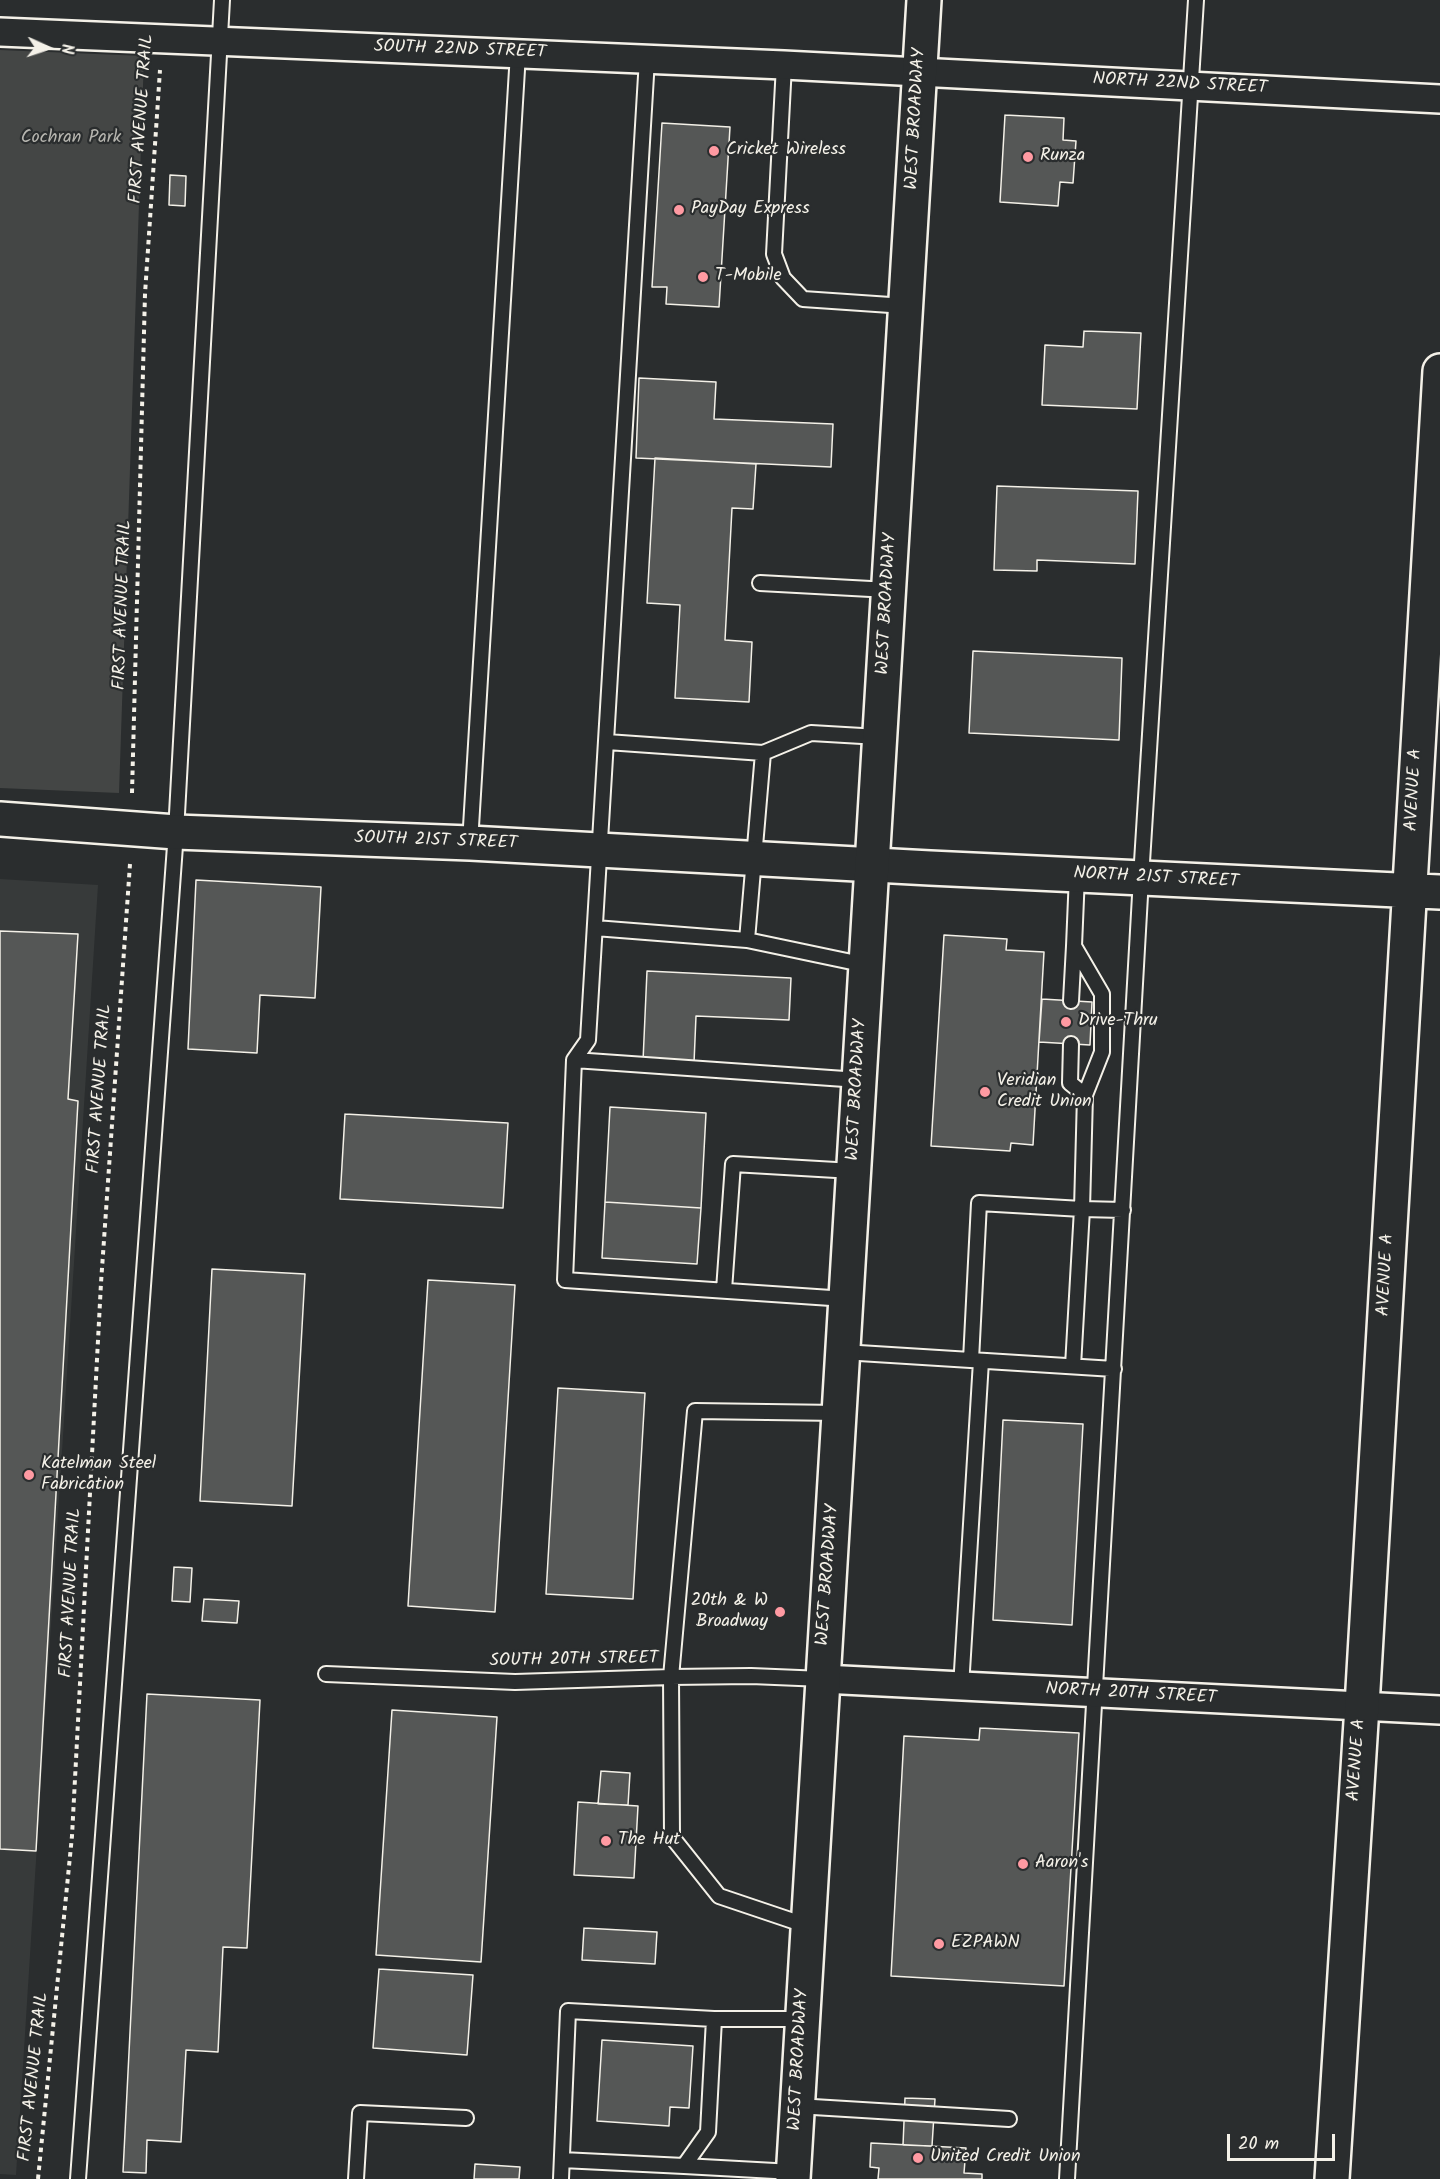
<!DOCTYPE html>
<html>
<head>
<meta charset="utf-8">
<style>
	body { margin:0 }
	#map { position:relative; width:1440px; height:2179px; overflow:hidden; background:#2a2d2e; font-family:Kalam,sans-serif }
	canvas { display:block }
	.north { position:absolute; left:18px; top:18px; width:60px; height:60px; -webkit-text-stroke:4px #2a2d2e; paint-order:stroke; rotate:93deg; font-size:16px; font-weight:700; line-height:24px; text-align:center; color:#f4f1e8 }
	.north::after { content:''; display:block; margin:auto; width:21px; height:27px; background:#f4f1e8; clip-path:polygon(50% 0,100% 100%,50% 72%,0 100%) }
	.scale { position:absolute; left:1227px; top:2134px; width:108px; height:27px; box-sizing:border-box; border:3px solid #f4f1e8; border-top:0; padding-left:8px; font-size:18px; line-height:21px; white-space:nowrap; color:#f4f1e8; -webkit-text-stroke:4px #2a2d2e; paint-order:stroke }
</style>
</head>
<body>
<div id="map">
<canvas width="1440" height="2179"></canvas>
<div class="north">N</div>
<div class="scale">20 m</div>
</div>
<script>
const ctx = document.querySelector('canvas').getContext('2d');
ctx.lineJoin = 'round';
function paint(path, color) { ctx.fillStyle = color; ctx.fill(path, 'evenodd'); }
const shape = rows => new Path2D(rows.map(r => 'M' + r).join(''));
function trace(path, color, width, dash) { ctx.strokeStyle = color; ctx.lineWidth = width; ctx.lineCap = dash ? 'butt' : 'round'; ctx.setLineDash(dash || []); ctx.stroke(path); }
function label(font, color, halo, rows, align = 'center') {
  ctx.font = font + ' Kalam,sans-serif'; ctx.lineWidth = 4.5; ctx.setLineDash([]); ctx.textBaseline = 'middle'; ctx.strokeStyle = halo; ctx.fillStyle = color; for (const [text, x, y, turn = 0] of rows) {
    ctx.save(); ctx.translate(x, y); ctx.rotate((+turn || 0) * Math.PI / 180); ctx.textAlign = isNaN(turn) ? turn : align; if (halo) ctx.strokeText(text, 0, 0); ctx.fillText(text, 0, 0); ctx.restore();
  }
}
paint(shape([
	[0,879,98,885,16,2175,0,2174]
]), '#373a3a');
paint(shape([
	[0,50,144,56,119,793,0,788]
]), '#444645');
const building = shape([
	[1005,115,1064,118,1063,140,1076,141,1073,183,1060,182,1058,206,1000,202,1005,115],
	[662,123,730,127,719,307,666,304,667,287,652,287,662,123],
	[170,175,186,176,185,206,169,205,170,175],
	[1084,331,1141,333,1137,409,1042,405,1045,345,1083,347,1084,331],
	[639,378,716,382,714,419,833,424,831,467,636,458,639,378],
	[655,458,756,464,753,509,732,508,725,640,752,642,749,702,675,698,680,605,647,603,655,458],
	[997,486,1138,491,1135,564,1037,560,1037,571,994,570,997,486],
	[973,651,1122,658,1119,740,969,733,973,651],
	[196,880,321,887,315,998,260,995,257,1053,188,1049,196,880],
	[0,931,78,934,68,1099,78,1101,36,1851,0,1849,0,931],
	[944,935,1007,939,1006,950,1044,952,1033,1145,1011,1143,1010,1151,931,1146,944,935],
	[647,971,791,978,789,1020,696,1016,694,1063,643,1061,647,971],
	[1042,999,1092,1002,1090,1045,1039,1042,1042,999],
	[610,1107,706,1113,701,1208,605,1202,610,1107],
	[345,1114,508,1123,503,1208,340,1199,345,1114],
	[605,1202,701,1208,697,1264,602,1258,605,1202],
	[212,1269,305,1274,292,1506,200,1501,212,1269],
	[428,1280,515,1285,495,1612,408,1606,428,1280],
	[558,1388,645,1393,633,1599,546,1594,558,1388],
	[1003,1420,1083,1424,1072,1625,993,1620,1003,1420],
	[174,1567,192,1568,190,1602,172,1601,174,1567],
	[204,1599,239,1601,237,1623,202,1621,204,1599],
	[147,1694,260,1700,247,1948,223,1947,218,2052,186,2050,181,2142,147,2140,146,2173,123,2172,147,1694],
	[392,1710,497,1717,481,1962,376,1955,392,1710],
	[980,1728,1079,1733,1064,1986,891,1976,904,1736,979,1740,980,1728],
	[601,1771,630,1773,628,1805,598,1804,601,1771],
	[578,1802,638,1806,634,1878,574,1875,578,1802],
	[584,1928,657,1932,655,1964,582,1960,584,1928],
	[379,1969,473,1975,467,2055,373,2048,379,1969],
	[602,2040,693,2046,689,2108,670,2107,669,2126,597,2121,602,2040],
	[905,2098,935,2099,932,2146,903,2145,905,2098],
	[871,2143,966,2148,964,2173,982,2174,982,2179,878,2179,879,2168,870,2167,871,2143],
	[475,2164,520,2167,519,2179,474,2179,475,2164]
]);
paint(building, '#555756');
trace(building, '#f4f1e8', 1.5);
const lane = shape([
	[647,59,588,1040,574,1060,565,1280,846,1299],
	[784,65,774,254,783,278,803,299,905,306],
	[760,583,889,590],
	[763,753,811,733,879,737],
	[470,843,518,53],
	[1077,875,1074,946,1102,994,1102,1052,1085,1095,1082,1209,1123,1210],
	[595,928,747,940,763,753,607,742],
	[747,940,866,965],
	[1071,1001,1074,946],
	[1071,1044,1070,1083,1085,1095],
	[574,1060,859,1080],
	[724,1290,733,1164,853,1171],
	[843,1352,1114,1369],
	[971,1360,979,1203,1082,1209,1073,1366],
	[326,1674,515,1682,671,1677,751,1676,823,1679],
	[961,1687,981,1361],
	[808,1926,719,1896,672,1837,671,1677,695,1411,839,1413],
	[797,2106,1009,2119],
	[562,2160,684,2166,708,2132,714,2019],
	[684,2166,793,2172],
	[78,2179,176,832,222,0],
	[356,2179,360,2113,466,2118],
	[561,2179,568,2011,714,2019,802,2019],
	[1067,2179,1141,878,1196,0]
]);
const street = shape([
	[0,32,784,65,1440,99],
	[823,1679,1440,1710]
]);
const secondary = shape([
	[0,819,176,832,470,843,930,868,1440,892],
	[1332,2179,1362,1706,1440,371]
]);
const primary = shape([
	[793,2179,924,0]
]);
trace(lane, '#f4f1e8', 18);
trace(street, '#f4f1e8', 32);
trace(secondary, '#f4f1e8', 38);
trace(primary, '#f4f1e8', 38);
trace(shape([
	[132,793,145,294,160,70],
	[38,2179,72,1836,101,1283,130,864]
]), '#f4f1e8', 4, [4.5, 4.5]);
trace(lane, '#2a2d2e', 14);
trace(street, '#2a2d2e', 27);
trace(secondary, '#2a2d2e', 33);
trace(primary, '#2a2d2e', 33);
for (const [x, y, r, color] of [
	[714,151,6,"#ff9aa2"],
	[1028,157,6,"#ff9aa2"],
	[679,210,6,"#ff9aa2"],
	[703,277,6,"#ff9aa2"],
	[1066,1022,6,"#ff9aa2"],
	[985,1092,6,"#ff9aa2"],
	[29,1475,6,"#ff9aa2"],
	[780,1612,6,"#ff9aa2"],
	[606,1841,6,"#ff9aa2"],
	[1023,1864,6,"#ff9aa2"],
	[939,1944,6,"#ff9aa2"],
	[918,2158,6,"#ff9aa2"]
]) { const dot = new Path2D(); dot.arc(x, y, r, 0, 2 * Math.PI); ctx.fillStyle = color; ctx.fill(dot); trace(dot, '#2a2d2e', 2); }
label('18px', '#f4f1e8', '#2a2d2e', [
	["SOUTH 22ND STREET",460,51,2],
	["NORTH 22ND STREET",1180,85,3],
	["FIRST AVENUE TRAIL",143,119,-86],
	["WEST BROADWAY",917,119,-87],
	["WEST BROADWAY",888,604,-87],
	["FIRST AVENUE TRAIL",124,605,-88],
	["AVENUE A",1415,790,-87],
	["SOUTH 21ST STREET",436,842,2],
	["NORTH 21ST STREET",1156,879,3],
	["FIRST AVENUE TRAIL",101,1089,-86],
	["WEST BROADWAY",858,1090,-87],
	["AVENUE A",1387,1275,-87],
	["WEST BROADWAY",829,1575,-86],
	["FIRST AVENUE TRAIL",72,1593,-87],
	["SOUTH 20TH STREET",574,1661,-1],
	["NORTH 20TH STREET",1131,1695,3],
	["AVENUE A",1358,1760,-86],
	["WEST BROADWAY",800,2060,-87],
	["FIRST AVENUE TRAIL",35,2077,-84]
]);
label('18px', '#b6b5af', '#2a2d2e', [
	["Cochran Park",71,139]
]);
label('18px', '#f4f1e8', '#2a2d2e', [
	["Cricket Wireless",726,151],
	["Runza",1040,157],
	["PayDay Express",691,210],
	["T-Mobile",715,277],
	["Drive-Thru",1078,1022],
	["Veridian",997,1082],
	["Credit Union",997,1103],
	["Katelman Steel",41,1465],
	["Fabrication",41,1486],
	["20th & W",768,1602,"right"],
	["Broadway",768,1623,"right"],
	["The Hut",618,1841],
	["Aaron's",1035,1864],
	["EZPAWN",951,1944],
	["United Credit Union",930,2158]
], 'left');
</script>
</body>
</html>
